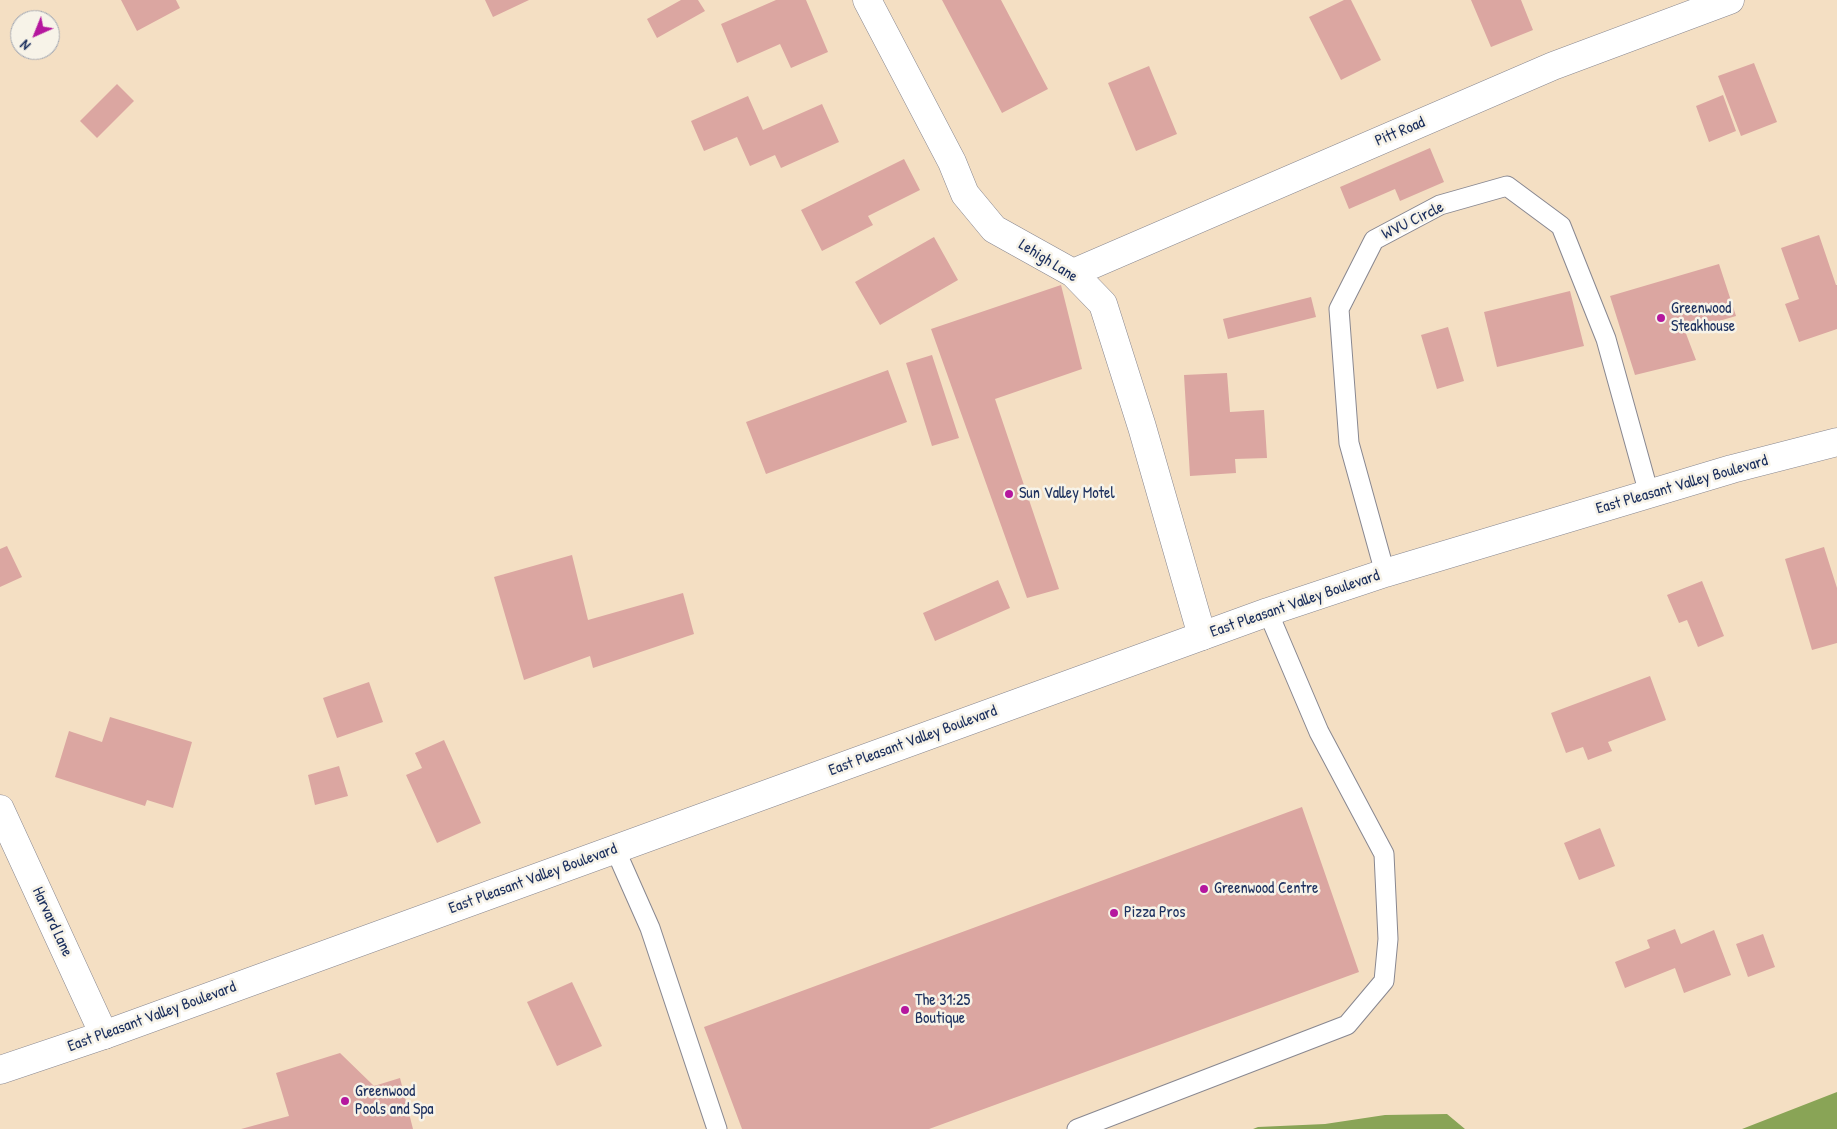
<!DOCTYPE html>
<html>
<head>
<meta charset="utf-8">
<style>
	body { margin:0 }
	#map { position:relative; width:1837px; height:1129px; overflow:hidden; background:#f4dfc3; font-family:"Patrick Hand",sans-serif }
	canvas { display:block }
	.north { position:absolute; left:10px; top:10px; width:50px; height:50px; box-sizing:border-box; background:#f7f3e8; border:1px solid #9fa5b1; border-radius:50%; rotate:224deg; font-size:14px; font-weight:700; line-height:20px; text-align:center; color:#1b2f5e }
	.north::after { content:''; display:block; margin:auto; width:18px; height:22px; background:#b5179e; clip-path:polygon(50% 0,100% 100%,50% 72%,0 100%) }
</style>
</head>
<body>
<div id="map">
<canvas width="1837" height="1129"></canvas>
<div class="north">N</div>
</div>
<script>
const ctx = document.querySelector('canvas').getContext('2d');
ctx.lineJoin = 'round';
function paint(path, color) { ctx.fillStyle = color; ctx.fill(path, 'evenodd'); }
const shape = rows => new Path2D(rows.map(r => 'M' + r).join(''));
function trace(path, color, width, dash) { ctx.strokeStyle = color; ctx.lineWidth = width; ctx.lineCap = dash ? 'butt' : 'round'; ctx.setLineDash(dash || []); ctx.stroke(path); }
function label(font, color, halo, rows, align = 'center') {
  ctx.font = font + ' "Patrick Hand",sans-serif'; ctx.lineWidth = 5; ctx.setLineDash([]); ctx.textBaseline = 'middle'; ctx.strokeStyle = halo; ctx.fillStyle = color; for (const [text, x, y, turn = 0] of rows) {
    ctx.save(); ctx.translate(x, y); ctx.rotate((+turn || 0) * Math.PI / 180); ctx.textAlign = isNaN(turn) ? turn : align; if (halo) ctx.strokeText(text, 0, 0); ctx.fillText(text, 0, 0); ctx.restore();
  }
}
paint(shape([
	[1837,1092,1837,1129,1742,1129],
	[1447,1114,1465,1129,1253,1129,1258,1127,1325,1124,1385,1115]
]), '#89a456');
paint(shape([
	[121,0,176,0,180,8,137,31],
	[485,0,529,0,493,17],
	[681,0,698,0,705,11,657,38,647,19],
	[776,0,806,0,828,52,791,68,780,44,737,63,721,24],
	[942,0,1001,0,1048,89,1002,113],
	[1344,0,1351,0,1381,60,1341,80,1309,17],
	[1471,0,1521,0,1533,30,1491,47],
	[1754,63,1777,122,1741,136,1718,76],
	[1149,66,1177,134,1136,151,1108,83],
	[117,84,134,101,97,138,80,121],
	[1723,95,1736,131,1709,142,1696,106],
	[748,96,763,130,822,104,839,142,781,168,775,155,750,166,737,137,704,151,691,121],
	[1430,148,1444,182,1400,201,1395,189,1349,209,1340,187],
	[904,159,920,190,868,216,873,225,822,251,801,210],
	[1819,235,1836,285,1837,285,1837,329,1799,342,1785,304,1799,299,1781,248],
	[934,237,958,280,880,325,855,282],
	[1719,264,1736,316,1685,331,1696,360,1635,375,1610,296],
	[1061,285,1082,369,995,399,1059,589,1027,598,931,329],
	[1570,291,1584,346,1497,367,1484,312],
	[1311,297,1316,317,1228,339,1223,319],
	[1448,327,1464,381,1437,389,1421,335],
	[932,355,959,438,932,446,906,363],
	[888,370,907,422,766,474,746,422],
	[1227,373,1230,412,1264,410,1267,458,1235,459,1236,473,1190,476,1184,375],
	[7,546,22,577,0,587,0,549],
	[1824,547,1837,588,1837,643,1812,650,1785,559],
	[572,555,588,620,683,593,694,634,593,668,590,656,524,680,494,577],
	[998,580,1010,608,935,641,923,613],
	[1702,581,1724,636,1698,647,1687,620,1679,623,1667,595],
	[1650,676,1666,720,1608,742,1612,751,1588,760,1583,747,1566,753,1551,713],
	[369,682,383,722,337,738,323,698],
	[110,717,192,742,173,808,147,800,145,806,55,777,69,731,102,742],
	[444,740,481,823,437,843,406,775,422,768,415,753],
	[339,766,348,796,315,805,308,775],
	[1302,807,1359,972,929,1129,742,1129,704,1027],
	[1600,828,1615,866,1579,880,1564,843],
	[1675,929,1681,944,1714,930,1731,975,1684,993,1675,968,1625,988,1615,962,1650,948,1647,940],
	[1763,934,1775,967,1748,977,1736,944],
	[572,982,602,1046,557,1066,527,1002],
	[340,1053,374,1086,400,1078,413,1129,241,1129,289,1116,276,1073]
]), '#dba6a1');
const service = shape([
	[1385,573,1349,443,1339,309,1374,240,1440,205,1507,186,1561,226,1606,339,1649,494],
	[615,849,650,928,717,1129],
	[1077,1129,1347,1025,1384,981,1388,939,1384,854,1319,732,1268,612]
]);
const minor = shape([
	[867,0,952,162,965,194,994,229,1073,273,1103,304,1142,427,1202,636],
	[1073,273,1553,66,1730,0],
	[0,809,104,1035]
]);
const primary = shape([
	[0,1070,104,1035,1268,612,1385,573,1732,469,1837,442]
]);
trace(service, '#888790', 21);
trace(minor, '#888790', 29);
trace(primary, '#888790', 29);
trace(service, '#fff', 19);
trace(minor, '#fff', 28);
trace(primary, '#fff', 28);
for (const [x, y, r, color] of [
	[1661,318,5,"#b5179e"],
	[1009,494,5,"#b5179e"],
	[1204,889,5,"#b5179e"],
	[1114,913,5,"#b5179e"],
	[905,1010,5,"#b5179e"],
	[345,1101,5,"#b5179e"]
]) { const dot = new Path2D(); dot.arc(x, y, r, 0, 2 * Math.PI); ctx.fillStyle = color; ctx.fill(dot); trace(dot, '#f7f3e8', 2); }
label('16px', '#1b2f5e', '#f7f3e8', [
	["Pitt Road",1400,132,-23],
	["WVU Circle",1413,221,-26],
	["Lehigh Lane",1048,261,32],
	["East Pleasant Valley Boulevard",1682,485,-16],
	["East Pleasant Valley Boulevard",1295,604,-19],
	["East Pleasant Valley Boulevard",913,741,-20],
	["East Pleasant Valley Boulevard",533,879,-20],
	["Harvard Lane",52,922,65],
	["East Pleasant Valley Boulevard",152,1017,-20]
]);
label('16px', '#1b2f5e', '#f7f3e8', [
	["Greenwood",1671,309],
	["Steakhouse",1671,327],
	["Sun Valley Motel",1019,494],
	["Greenwood Centre",1214,889],
	["Pizza Pros",1124,913],
	["The 31:25",915,1001],
	["Boutique",915,1019],
	["Greenwood",355,1092],
	["Pools and Spa",355,1110]
], 'left');
</script>
</body>
</html>
